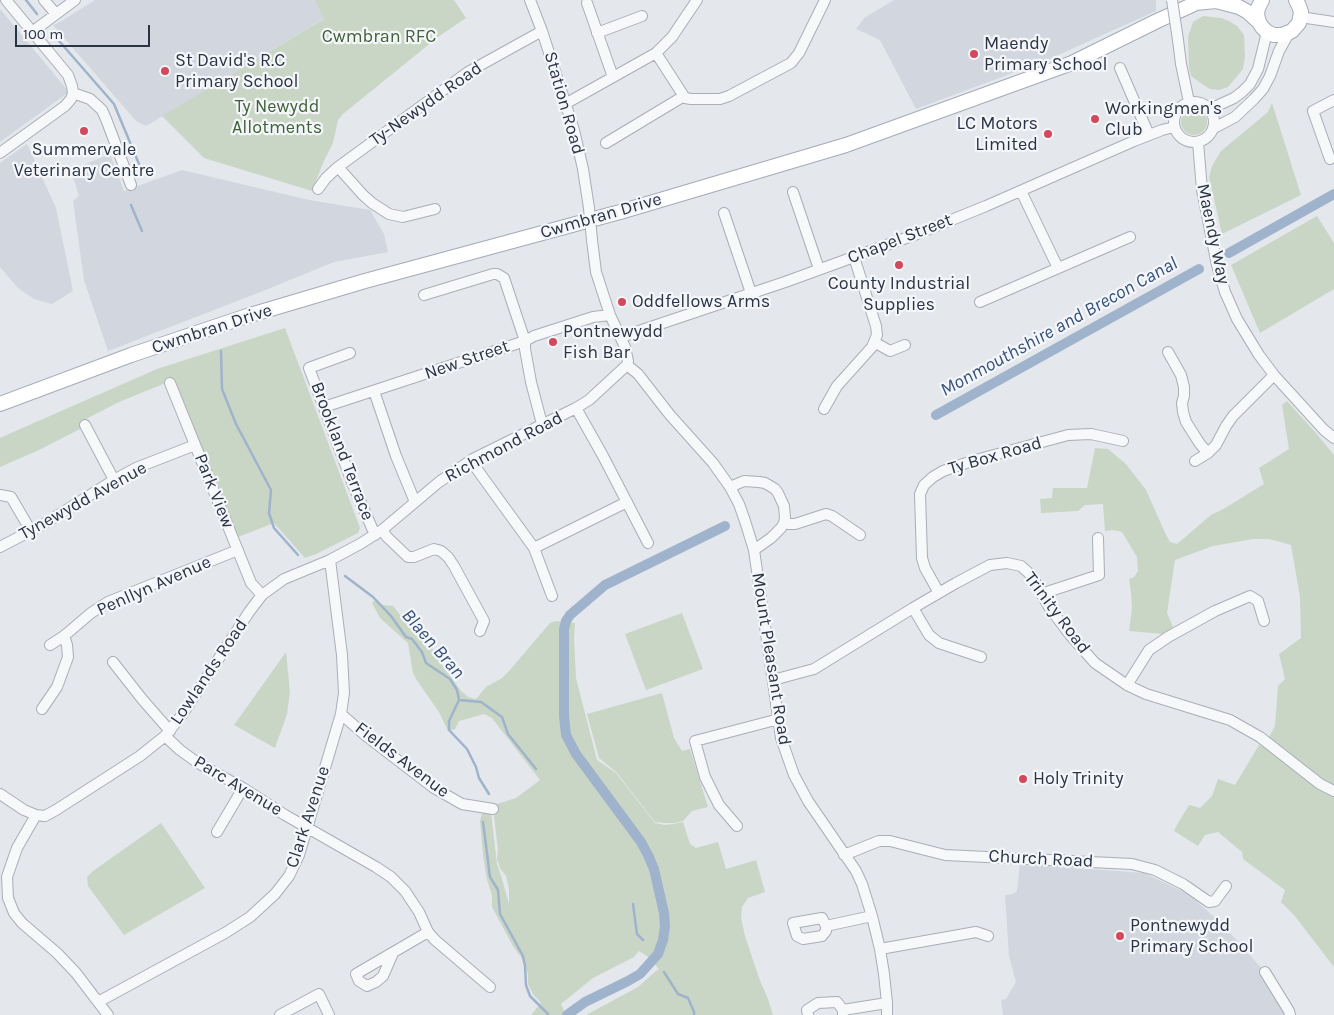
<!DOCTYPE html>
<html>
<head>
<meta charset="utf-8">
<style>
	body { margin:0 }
	#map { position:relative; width:1334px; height:1015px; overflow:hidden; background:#e4e7ec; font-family:Karla,sans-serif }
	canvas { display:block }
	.scale { position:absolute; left:15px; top:25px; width:135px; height:22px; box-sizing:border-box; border:2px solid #2b3445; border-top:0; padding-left:6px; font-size:15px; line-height:18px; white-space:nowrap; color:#2b3445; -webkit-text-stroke:4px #f4f6f9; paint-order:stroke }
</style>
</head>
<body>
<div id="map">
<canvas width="1334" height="1015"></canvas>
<div class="scale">100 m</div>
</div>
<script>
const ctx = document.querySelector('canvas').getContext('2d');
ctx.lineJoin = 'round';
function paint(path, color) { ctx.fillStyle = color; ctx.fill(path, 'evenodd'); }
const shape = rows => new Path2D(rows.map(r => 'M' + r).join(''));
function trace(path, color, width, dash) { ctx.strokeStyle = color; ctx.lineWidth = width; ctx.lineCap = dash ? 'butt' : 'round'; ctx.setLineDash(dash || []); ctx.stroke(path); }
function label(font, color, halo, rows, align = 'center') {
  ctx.font = font + ' Karla,sans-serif'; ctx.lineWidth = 4.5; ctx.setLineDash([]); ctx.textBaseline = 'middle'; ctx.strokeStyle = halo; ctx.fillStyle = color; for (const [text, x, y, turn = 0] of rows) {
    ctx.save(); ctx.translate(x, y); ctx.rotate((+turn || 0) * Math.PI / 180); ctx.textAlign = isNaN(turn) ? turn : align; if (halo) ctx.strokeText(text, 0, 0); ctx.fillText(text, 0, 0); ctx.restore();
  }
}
paint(shape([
	[95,0,315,0,325,18,146,126,136,121,53,25,60,22],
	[894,0,1156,0,1156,11,1047,60,916,109,880,40,856,29,864,18],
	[0,9,69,92,0,142],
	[27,144,56,208,73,291,52,304,34,299,18,288,0,267,0,163],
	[110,154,124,191,182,170,309,200,370,210,384,234,388,252,334,262,263,291,108,351,84,280,73,201,79,196,71,170],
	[1020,862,1062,867,1144,873,1180,890,1193,898,1221,923,1245,949,1262,969,1287,1015,1003,1015,1001,1000,1006,999,1016,982,1009,956,1005,895,1013,894,1017,891]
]), '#d2d6de');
paint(shape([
	[315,0,454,0,466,18,438,37,343,114,338,120,333,143,323,163,312,191,204,158,162,116,324,19],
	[1203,16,1221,18,1229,21,1237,26,1244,35,1245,56,1243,69,1228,87,1219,90,1210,89,1202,84,1191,76,1189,69,1188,37,1193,22],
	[1272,103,1301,195,1222,234,1209,177,1212,166,1221,151,1268,112],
	'1181 122a13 13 0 1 1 26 0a13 13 0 1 1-26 0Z',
	[1317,216,1334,243,1334,289,1260,333,1231,265],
	[285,328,360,528,358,533,316,554,305,558,274,523,238,537,173,380,119,402,80,422,82,428,39,450,0,467,0,438,11,433,157,369],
	[1287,401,1316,433,1334,455,1334,967,1294,915,1281,902,1285,890,1243,859,1242,852,1218,832,1205,835,1198,846,1174,831,1178,823,1189,805,1200,808,1212,796,1218,779,1235,785,1259,745,1263,746,1269,737,1275,726,1278,686,1285,679,1279,654,1301,638,1300,597,1291,545,1269,539,1253,539,1213,546,1175,560,1167,613,1173,627,1163,634,1129,631,1132,608,1131,593,1129,579,1134,577,1138,571,1137,557,1122,532,1113,530,1105,531,1103,504,1085,505,1078,511,1041,513,1040,499,1052,498,1053,488,1087,488,1095,448,1108,449,1126,464,1146,490,1166,535,1170,542,1177,544,1211,515,1225,508,1264,484,1259,468,1289,449,1282,405],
	[376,599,383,605,393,606,401,616,414,627,421,630,443,666,461,691,468,697,476,699,486,687,502,678,509,671,550,623,556,621,575,623,574,639,576,678,597,760,616,773,655,823,664,825,674,824,683,822,690,844,696,848,718,842,726,869,756,860,765,892,748,898,742,907,741,918,745,936,759,978,768,999,773,1015,586,1015,638,987,657,970,659,969,647,956,639,951,634,957,593,978,561,1004,566,1015,531,1015,541,1003,533,994,528,984,528,974,521,957,513,946,492,907,492,895,487,880,483,855,480,821,482,813,491,813,497,864,502,879,509,904,509,889,506,876,500,868,497,859,498,850,494,816,497,804,516,798,540,780,492,718,484,714,459,721,455,729,448,731,439,712,416,679,413,673,408,643,380,618,372,603],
	[682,613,703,669,646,690,625,634],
	[286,652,290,692,287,714,275,748,234,725],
	[662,693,674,738,682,751,690,749,708,807,692,811,683,821,675,823,664,823,655,822,617,773,599,758,587,714],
	[161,823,205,888,124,935,88,886,87,877,93,871]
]), '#c9d6c5');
trace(shape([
	[26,0,37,14],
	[53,34,114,104,139,164],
	[131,205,142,231],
	[221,351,222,389,236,424,271,490,269,513,274,528,298,555],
	[345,576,373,597,391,616,406,637,412,639,422,652,426,663,450,679,457,690,459,700,449,721,449,730,467,749,476,767,479,778,489,794],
	[459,700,481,702,502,717,508,734,536,769],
	[483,822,490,877,498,890,500,914,523,956,525,966,526,985,530,996,548,1014],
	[633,904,637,934,643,940],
	[664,972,678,994,688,998,694,1012,694,1015]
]), '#9fb4cc', 2.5);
trace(shape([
	[1229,253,1334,194],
	[936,415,1199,269],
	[567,1015,585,1002,628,981,640,974,658,954,663,940,665,926,664,913,654,869,648,855,641,842,576,754,566,735,564,716,564,629,566,621,570,615,605,585,725,526]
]), '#9fb4cc', 10);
const minor = shape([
	[6,0,68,75,72,86,73,93,90,99,102,110,106,119,131,185],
	[44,0,56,14],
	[530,0,542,31,574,130,583,169,589,208],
	[587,3,613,77],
	[1300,17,1334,22],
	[32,32,75,0],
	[597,33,642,16],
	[1178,40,1181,64,1189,102],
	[656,53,685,98,691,99,720,99,729,96,791,63,799,53,825,0],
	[1120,68,1149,135],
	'1174 122a20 20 0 1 1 40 0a20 20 0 1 1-40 0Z',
	[565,104,656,53,672,37,697,0],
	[1210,109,1234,98,1242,92,1250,84,1258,69,1267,32],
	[1214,128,1235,117,1254,99,1263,89,1270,76,1279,51,1289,33],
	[1198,142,1202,190,1217,265,1225,292,1237,319,1259,355,1274,375,1324,430,1334,438],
	[606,143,684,96],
	[0,153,65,106,71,99,73,93],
	[1330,159,1313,111,1334,100],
	[338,167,363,195,372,203,389,214,403,217,435,209],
	[318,189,326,178,338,167,468,72,542,31],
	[1021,191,1058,268],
	[793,192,819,269],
	[724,213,751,293],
	[592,240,596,272,610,315,625,347,628,361,627,365],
	[424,295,493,274,497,274,504,278,525,341,525,349,531,382,542,424],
	[980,302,1130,237],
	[621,337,785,282,917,234,986,206,1134,141,1162,130,1174,127],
	[874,342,890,351,905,345],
	[1168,352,1181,375,1184,387,1184,396,1182,403,1183,412,1186,422,1200,444,1208,453],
	[350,353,309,368,352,482,375,535],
	[627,365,638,374,670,415,713,463,730,487,739,504,745,521,754,550,781,738,794,775,808,801,856,871,862,884,872,916,880,949,884,974,887,1003,887,1015],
	[170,383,251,583,262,595],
	[374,391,396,456,415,502],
	[324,407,525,341,534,336,593,317,610,315],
	[576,408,603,456,648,543],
	[824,409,837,386,872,347,877,335,876,326,854,257],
	[85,425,114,480],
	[473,459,476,468,534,548,552,596],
	[1195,461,1208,453,1216,445,1226,426,1233,416,1274,375],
	[730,487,744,481,759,482,765,483,775,489,778,493,784,506,785,518,784,523,781,528,771,538,754,550],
	[0,495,11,497,31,531],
	[784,523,788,524,795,524,826,514,832,516,860,535],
	[382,530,387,537,408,557,414,557,434,549,441,551,448,557,454,566,484,621,480,631],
	[0,547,44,524,114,480,136,468,195,445],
	[534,548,627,502],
	[939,593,925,568,922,558,920,494,924,485,933,477,943,471,972,461,1068,435,1091,434,1123,441],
	[1041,594,1099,575,1098,538],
	[913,608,929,635,939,643,981,657],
	[50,645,64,636,91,613,108,602,238,550],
	[113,662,142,699,170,731],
	[773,680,814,669,913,608,956,583,990,565,1007,563,1021,566,1032,576,1049,607,1070,635,1095,663,1127,685,1146,694,1230,720,1260,737,1320,784,1334,791],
	[1127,685,1149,650,1168,637,1215,611,1250,596,1258,601,1264,621],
	[42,709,57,687,68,657,67,645,64,636],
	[341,714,365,735,434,788,462,804,493,809],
	[165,736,180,750,198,763,243,788,285,815,376,867,391,877,405,891,419,912,428,932,435,940,490,987],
	[0,794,24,810,36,815,45,816,56,810,140,756,165,736,182,715,249,612,262,595,284,579,330,560,360,544,382,530,439,482,473,459,576,408,589,400,627,365],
	[36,815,17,848,7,877,8,898,14,913,22,923,57,953,76,973,108,1015],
	[737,826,719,805,705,777,695,741,779,719],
	[217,832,243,788],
	[844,855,879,841,890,841,945,855,1132,864,1155,870,1183,884,1209,902,1215,901,1226,886],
	[826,926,822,918,793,923,797,936,803,939,822,936,826,931,826,926,872,916],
	[880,949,976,932,988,936],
	[393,953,383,976,376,982,367,986,359,981,356,974,428,932],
	[1265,972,1289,1011,1290,1015],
	[98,1002,225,933,250,917,275,894,289,876,299,855,341,714,344,693,342,655,330,560],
	[843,1010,887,1003],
	[280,1015,319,994,329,1015],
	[808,1015,807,1010,818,1003,837,1002,843,1010,843,1015]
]);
const major = shape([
	[1195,3,1216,1,1239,7,1248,12,1259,22,1262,27,1267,32,1274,35,1282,35,1292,31,1299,23,1301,12,1299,6,1296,0],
	[1259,22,1257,15,1258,8,1262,0],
	[0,404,131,355,247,316,365,281,620,212,846,145,1072,63,1157,21,1203,0]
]);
trace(minor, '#a9aeb7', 12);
trace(major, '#a3abb8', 16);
trace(minor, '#f7f8fa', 10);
trace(major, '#fff', 14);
const minorBridge = shape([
	[1172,0,1178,40],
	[589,208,592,240]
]);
trace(minorBridge, '#a9aeb7', 12, []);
trace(minorBridge, '#f7f8fa', 10);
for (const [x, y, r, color] of [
	[974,54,5,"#d1495b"],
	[165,71,5,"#d1495b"],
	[1095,119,5,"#d1495b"],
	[84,131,5,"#d1495b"],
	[1048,134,5,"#d1495b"],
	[899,265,5,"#d1495b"],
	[622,302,5,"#d1495b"],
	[553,342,5,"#d1495b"],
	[1023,779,5,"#d1495b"],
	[1120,936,5,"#d1495b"]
]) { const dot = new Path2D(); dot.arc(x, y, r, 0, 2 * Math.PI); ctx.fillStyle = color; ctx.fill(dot); trace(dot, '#f4f6f9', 2); }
label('18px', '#3f6138', '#f4f6f9', [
	["Cwmbran RFC",379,37],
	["Ty Newydd",277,107],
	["Allotments",277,128]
]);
label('18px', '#2b3445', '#f4f6f9', [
	["Maendy",984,44],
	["Primary School",984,65],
	["St David's R.C",175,61],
	["Primary School",175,82],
	["Workingmen's",1105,109],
	["Club",1105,130],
	["LC Motors",1038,124,"right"],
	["Limited",1038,145,"right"],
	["Summervale",84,150,"center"],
	["Veterinary Centre",84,171,"center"],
	["County Industrial",899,284,"center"],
	["Supplies",899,305,"center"],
	["Oddfellows Arms",632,302],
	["Pontnewydd",563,332],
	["Fish Bar",563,353],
	["Holy Trinity",1033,779],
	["Pontnewydd",1130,926],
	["Primary School",1130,947]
], 'left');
label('18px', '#2b3445', '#f4f6f9', [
	["Station Road",564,103,74],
	["Ty-Newydd Road",426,104,-35],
	["Cwmbran Drive",601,216,-16],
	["Maendy Way",1213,234,78],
	["Chapel Street",900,239,-21],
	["Cwmbran Drive",212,329,-18],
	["New Street",467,360,-19],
	["Richmond Road",504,447,-28],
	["Brookland Terrace",342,451,69],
	["Ty Box Road",995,456,-16],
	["Park View",214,491,68],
	["Tynewydd Avenue",83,501,-29],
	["Penllyn Avenue",154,586,-24],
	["Trinity Road",1057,613,53],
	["Mount Pleasant Road",771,659,81],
	["Lowlands Road",209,672,-56],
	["Fields Avenue",402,760,37],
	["Parc Avenue",238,786,31],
	["Clark Avenue",308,817,-72],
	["Church Road",1041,859,3]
]);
label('italic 19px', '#34527a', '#f4f6f9', [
	["Monmouthshire and Brecon Canal",1059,327,-29],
	["Blaen Bran",433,644,49]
]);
</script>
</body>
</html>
